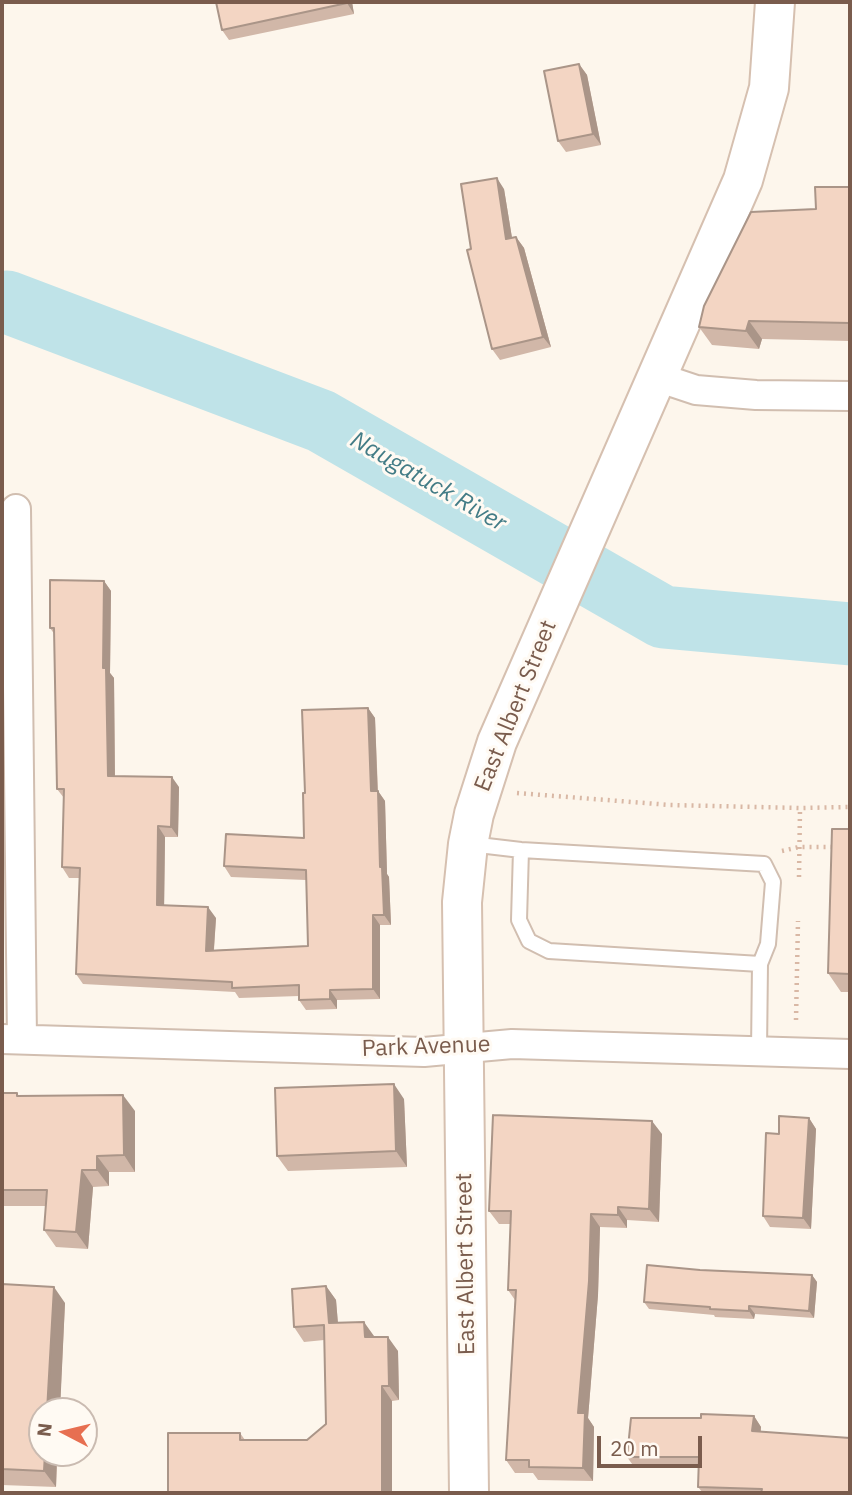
<!DOCTYPE html>
<html>
<head>
<meta charset="utf-8">
<style>
	body { margin:0 }
	#map { position:relative; width:852px; height:1495px; overflow:hidden; background:#fdf6ec; font-family:"IBM Plex Sans",sans-serif }
	canvas { display:block }
	.frame { position:absolute; inset:0; border:4px solid #7a5c4d; pointer-events:none }
	.north { position:absolute; left:28px; top:1397px; width:70px; height:70px; box-sizing:border-box; background:#fffaf3; border:2px solid #cabbb1; border-radius:50%; rotate:277deg; font-size:19px; font-weight:700; line-height:28px; text-align:center; color:#7a5c4d }
	.north::after { content:''; display:block; margin:auto; width:24px; height:32px; background:#e76f51; clip-path:polygon(50% 0,100% 100%,50% 72%,0 100%) }
	.scale { position:absolute; left:597px; top:1436px; width:105px; height:32px; box-sizing:border-box; border:4px solid #7a5c4d; border-top:0; padding-left:9px; font-size:21px; line-height:24px; white-space:nowrap; color:#7a5c4d; -webkit-text-stroke:5px #fffaf3; paint-order:stroke }
</style>
</head>
<body>
<div id="map">
<canvas width="852" height="1495"></canvas>
<div class="frame"></div>
<div class="north">N</div>
<div class="scale">20 m</div>
</div>
<script>
const ctx = document.querySelector('canvas').getContext('2d');
ctx.lineJoin = 'round';
const shape = rows => new Path2D(rows.map(r => 'M' + r).join(''));
function trace(path, color, width, dash) { ctx.strokeStyle = color; ctx.lineWidth = width; ctx.lineCap = dash ? 'butt' : 'round'; ctx.setLineDash(dash || []); ctx.stroke(path); }
function paint(path, color) { ctx.fillStyle = color; ctx.fill(path, 'evenodd'); }
function label(font, color, halo, rows, align = 'center') {
  ctx.font = font + ' "IBM Plex Sans",sans-serif'; ctx.lineWidth = 6; ctx.setLineDash([]); ctx.textBaseline = 'middle'; ctx.strokeStyle = halo; ctx.fillStyle = color; for (const [text, x, y, turn = 0] of rows) {
    ctx.save(); ctx.translate(x, y); ctx.rotate((+turn || 0) * Math.PI / 180); ctx.textAlign = isNaN(turn) ? turn : align; if (halo) ctx.strokeText(text, 0, 0); ctx.fillText(text, 0, 0); ctx.restore();
  }
}
trace(shape([
	[7,302,321,421,663,617,850,634]
]), '#bfe3e8', 63);
const service = shape([
	[470,844,521,850,764,864,773,882,768,944,760,964,759,1051],
	[521,850,519,920,529,941,549,951,760,964]
]);
const minor = shape([
	[657,377,696,390,756,395,850,396],
	[16,509,22,1039],
	[2,1039,424,1052,512,1044,850,1054]
]);
const secondary = shape([
	[469,1493,462,902,468,844,474,814,497,742,743,180,769,88,775,2]
]);
trace(service, '#d1beb0', 18);
trace(minor, '#d1beb0', 32);
trace(secondary, '#d6c0b0', 42);
trace(shape([
	[517,793,670,805,800,808,850,807],
	[782,851,799,847,835,847],
	[799,877,800,809],
	[796,1020,798,921]
]), '#d9b8a5', 4.5, [2, 5]);
trace(service, '#fff', 14);
trace(minor, '#fff', 28);
trace(secondary, '#fff', 38);
paint(shape([
	[352,2,354,14,229,40,222,30],
	[579,64,587,75,601,145,566,152,558,141],
	[850,187,850,341,762,339,759,349,712,345,699,327,816,209],
	[504,189,512,238,516,237,524,248,551,347,500,360,492,349,471,249],
	[104,581,111,591,110,673,114,678,115,776,179,787,178,837,165,837,164,905,216,918,214,950,308,946,306,880,231,877,224,866,304,838,305,793,368,708,375,718,378,791,385,801,387,874,389,877,391,925,380,925,380,999,337,1000,337,1009,306,1010,299,1000,299,996,239,998,235,992,83,984,76,974,80,878,69,878,62,867,64,798,57,789,55,635,50,628],
	[850,829,850,992,841,992,828,973],
	[2,1093,17,1093,19,1096,135,1111,135,1172,109,1172,109,1186,93,1187,88,1249,56,1247,44,1230,46,1206,2,1206],
	[404,1099,407,1167,288,1171,277,1156],
	[809,1118,816,1129,811,1229,770,1227,763,1216,779,1134],
	[662,1134,659,1222,627,1220,627,1228,600,1227,598,1295,588,1418,594,1427,593,1481,538,1480,533,1473,515,1473,506,1460,515,1300,508,1290,511,1224,499,1224,489,1211],
	[700,1270,812,1275,817,1282,814,1318,755,1314,754,1319,715,1317,714,1315,649,1309,644,1302],
	[2,1283,3,1284,65,1303,56,1487,2,1485],
	[326,1286,336,1300,338,1323,374,1336,374,1337,398,1351,399,1400,392,1401,392,1493,168,1493,240,1433,245,1440,307,1440,326,1424,324,1340,304,1342,294,1327],
	[754,1416,761,1427,761,1432,850,1493,703,1493,698,1487,699,1467,635,1468,627,1457]
]), '#d1b7a8');
paint(shape([
	[346,2,352,2,354,14,347,3],
	[579,64,587,75,601,145,593,134],
	[497,178,504,189,514,250,506,239],
	[516,237,524,248,551,347,543,337],
	[749,321,762,339,759,349,746,331],
	[104,581,111,591,110,673,114,678,115,787,108,776,103,668],
	[368,708,375,718,378,801,371,791],
	[172,777,179,787,178,837,171,827],
	[378,791,385,801,387,874,389,877,391,925,384,915,380,867],
	[158,826,165,837,164,915,157,905],
	[208,907,216,918,213,961,206,951],
	[373,915,380,925,380,999,373,989],
	[330,990,337,1000,337,1009,330,999],
	[394,1084,404,1099,407,1167,396,1151],
	[123,1095,135,1111,135,1172,124,1155],
	[809,1118,816,1129,811,1229,803,1218],
	[652,1121,662,1134,659,1222,649,1209],
	[97,1156,109,1172,109,1186,97,1170],
	[82,1170,93,1187,88,1249,76,1232],
	[618,1207,627,1220,627,1228,618,1215],
	[591,1214,600,1227,598,1295,588,1418,594,1427,593,1481,583,1468,578,1413],
	[812,1275,817,1282,814,1318,809,1311],
	[326,1286,336,1300,339,1337,329,1323],
	[54,1287,65,1303,60,1411,47,1411],
	[749,1306,755,1314,754,1319,749,1311],
	[364,1322,374,1336,375,1352,365,1337],
	[388,1337,398,1351,399,1400,389,1386],
	[382,1386,392,1401,392,1493,382,1493],
	[754,1416,761,1427,759,1442,752,1431],
	[45,1453,57,1453,56,1487,44,1471]
]), '#aa9588');
const building = shape([
	[216,2,346,2,347,3,222,30,216,2],
	[579,64,593,134,558,141,544,71,579,64],
	[497,178,506,239,516,237,543,337,492,349,467,250,471,249,461,184,497,178],
	[815,187,850,187,850,323,749,321,746,331,699,327,704,306,751,212,816,209,815,187],
	[50,580,104,581,103,668,106,668,108,776,172,777,171,827,158,826,157,905,208,907,206,951,308,946,306,870,224,866,226,834,304,838,303,793,305,793,302,710,368,708,371,791,378,791,380,867,382,867,384,915,373,915,373,989,330,990,330,999,299,1000,299,985,232,988,232,982,76,974,80,868,62,867,64,789,57,789,54,628,50,628,50,580],
	[832,829,850,829,850,974,828,973,832,829],
	[394,1084,396,1151,277,1156,275,1088,394,1084],
	[2,1093,17,1093,17,1096,123,1095,124,1155,97,1156,97,1170,82,1170,76,1232,44,1230,47,1190,2,1190,2,1093],
	[493,1115,652,1121,649,1209,618,1207,618,1215,591,1214,589,1281,578,1413,585,1413,583,1468,529,1467,529,1460,506,1460,516,1290,508,1290,511,1211,489,1211,493,1115],
	[779,1116,809,1118,803,1218,763,1216,766,1133,779,1134,779,1116],
	[647,1265,700,1270,812,1275,809,1311,749,1306,749,1311,710,1309,710,1307,644,1302,647,1265],
	[2,1284,54,1287,47,1411,42,1411,42,1453,45,1453,44,1471,2,1469,2,1284],
	[326,1286,329,1323,364,1322,365,1337,388,1337,389,1386,382,1386,382,1493,168,1493,168,1433,240,1433,240,1440,307,1440,326,1424,324,1325,294,1327,292,1289,326,1286],
	[701,1414,754,1416,752,1431,850,1438,850,1493,761,1493,762,1489,698,1487,699,1457,627,1457,631,1418,701,1418,701,1414]
]);
paint(building, '#f3d5c3');
trace(building, '#aa9588', 2);
label('23px', '#7a5c4d', '#fffaf3', [
	["East Albert Street",516,706,-68],
	["Park Avenue",426,1047,-2],
	["East Albert Street",466,1264,-91]
]);
label('italic 24px', '#437c86', '#fffaf3', [
	["Naugatuck River",428,482,30]
]);
</script>
</body>
</html>
